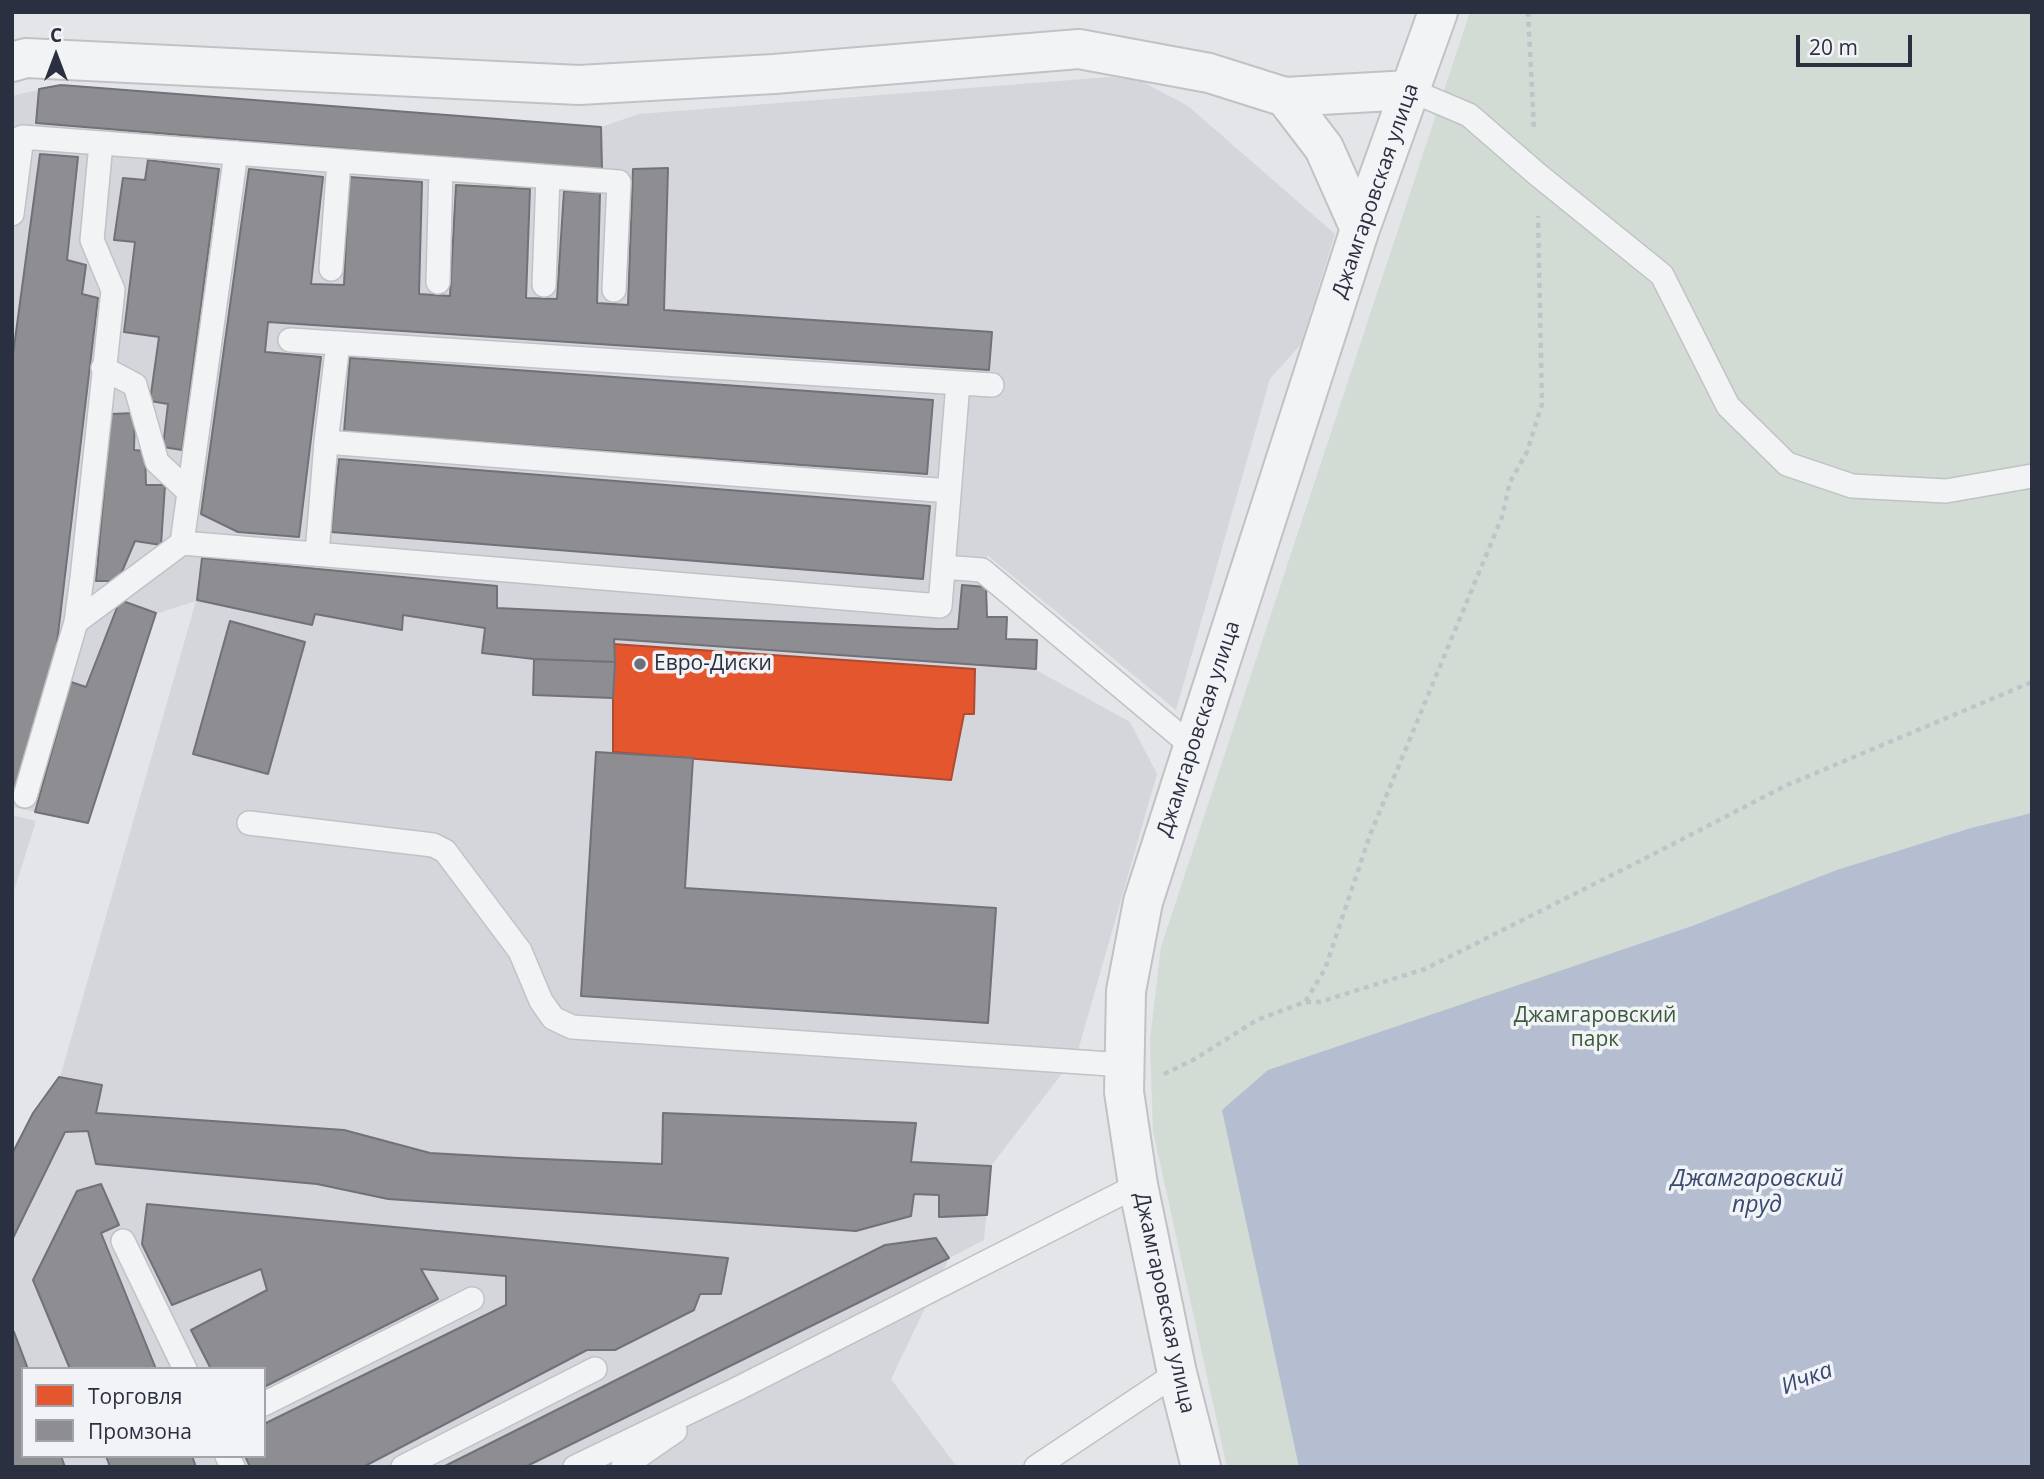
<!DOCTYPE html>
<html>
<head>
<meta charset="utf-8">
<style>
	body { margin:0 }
	#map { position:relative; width:2044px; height:1479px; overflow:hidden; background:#e3e5e8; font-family:"Open Sans",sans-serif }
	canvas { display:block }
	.frame { position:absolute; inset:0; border:14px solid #2b3040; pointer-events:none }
	.legend { position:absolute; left:21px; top:1367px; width:245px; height:91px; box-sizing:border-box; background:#f1f3f7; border:2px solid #a2a5ae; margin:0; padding:9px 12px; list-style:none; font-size:21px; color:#2b3040 }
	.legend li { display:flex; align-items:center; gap:14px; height:35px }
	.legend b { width:35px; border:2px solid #a2a5ae }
	.north { position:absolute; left:21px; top:21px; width:70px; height:70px; -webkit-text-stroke:5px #f1f3f7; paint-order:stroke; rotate:0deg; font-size:19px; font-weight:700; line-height:28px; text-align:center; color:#2b3040 }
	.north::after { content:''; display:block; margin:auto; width:24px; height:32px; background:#2b3040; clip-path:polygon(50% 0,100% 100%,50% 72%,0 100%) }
	.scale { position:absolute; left:1796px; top:35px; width:116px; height:32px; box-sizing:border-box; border:4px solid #2b3040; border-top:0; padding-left:9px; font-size:21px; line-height:24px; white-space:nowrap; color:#2b3040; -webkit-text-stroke:5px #f1f3f7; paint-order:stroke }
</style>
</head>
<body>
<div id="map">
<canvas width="2044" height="1479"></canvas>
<div class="frame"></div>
<ul class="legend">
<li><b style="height:19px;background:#e4572e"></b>Торговля</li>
<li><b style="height:19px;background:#8d8d92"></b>Промзона</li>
</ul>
<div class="north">С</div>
<div class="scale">20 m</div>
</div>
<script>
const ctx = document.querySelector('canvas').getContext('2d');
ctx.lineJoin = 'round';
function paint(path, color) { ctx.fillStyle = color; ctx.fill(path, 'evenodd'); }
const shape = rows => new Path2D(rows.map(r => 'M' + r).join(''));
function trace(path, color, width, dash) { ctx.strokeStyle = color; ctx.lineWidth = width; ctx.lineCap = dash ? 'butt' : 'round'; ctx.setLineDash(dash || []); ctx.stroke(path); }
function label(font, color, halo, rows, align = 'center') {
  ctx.font = font + ' "Open Sans",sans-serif'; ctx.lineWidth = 7; ctx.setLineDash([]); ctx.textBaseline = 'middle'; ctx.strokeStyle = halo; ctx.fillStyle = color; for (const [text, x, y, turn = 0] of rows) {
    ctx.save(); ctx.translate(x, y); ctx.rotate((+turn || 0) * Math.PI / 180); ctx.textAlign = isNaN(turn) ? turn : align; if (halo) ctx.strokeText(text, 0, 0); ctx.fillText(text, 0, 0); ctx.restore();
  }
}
paint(shape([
	[1109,77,1141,81,1188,106,1335,234,1301,344,1270,379,1176,710,987,555,987,617,1007,617,1007,639,1037,640,1036,670,1130,722,1157,774,1077,1054,991,1166,984,1240,949,1258,891,1379,957,1467,12,1467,12,1154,33,1113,60,1077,196,601,156,614,88,823,12,807,12,96,61,85,601,127,639,114],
	[23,1369,264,1369,264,1456,23,1456],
	[12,815,36,821,12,897]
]), '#d4d6dc');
paint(shape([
	[1470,12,2032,12,2032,1467,1227,1467,1153,1131,1150,1040,1161,947]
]), '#d2dbd4');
paint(shape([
	[2032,813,2032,1467,1299,1467,1222,1110,1268,1070,1692,926,1837,870,1971,828]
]), '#b4bed0');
const shops = shape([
	[613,644,975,669,974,714,964,714,951,780,613,752,613,644]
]);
paint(shops, '#e4572e');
trace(shops, '#ac4b33', 2);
const industry = shape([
	[61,85,601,127,602,170,36,123,39,89,61,85],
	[40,154,78,157,67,260,86,265,82,294,98,298,54,668,12,798,12,362,40,154],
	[148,160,219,169,182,450,163,447,168,404,150,401,159,337,124,332,135,242,114,240,123,178,145,180,148,160],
	[668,168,664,310,992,332,989,370,268,322,265,352,321,357,299,537,238,532,201,514,249,169,323,177,311,284,344,285,349,177,422,182,419,294,450,296,456,185,530,189,526,298,557,299,564,191,600,193,597,303,628,305,633,169,668,168],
	[350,358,933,400,927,474,344,432,350,358],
	[135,413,134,450,145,451,146,485,165,485,161,545,135,541,118,581,96,581,111,414,135,413],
	[339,459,930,506,923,579,331,532,339,459],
	[202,558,497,586,497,608,937,629,958,629,962,585,986,587,987,617,1007,617,1006,639,1037,640,1036,669,614,639,615,662,534,659,482,653,485,628,403,615,402,630,315,614,312,625,197,600,202,558],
	[120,600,156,613,88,823,35,812,71,682,86,687,120,600],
	[230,621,305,642,268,774,193,754,230,621],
	[534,659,615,662,613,698,533,695,534,659],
	[596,752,693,758,685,888,996,908,988,1023,581,996,596,752],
	[59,1077,102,1085,96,1113,344,1130,430,1153,518,1158,662,1164,663,1113,916,1123,911,1162,991,1166,987,1215,939,1217,939,1195,914,1194,911,1216,856,1231,388,1199,317,1184,96,1164,88,1131,65,1132,12,1240,12,1154,33,1113,59,1077],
	[101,1184,119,1225,101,1233,156,1369,70,1369,33,1280,77,1191,101,1184],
	[147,1204,728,1258,721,1294,700,1294,694,1310,615,1350,587,1350,363,1467,250,1467,245,1456,264,1456,264,1424,506,1305,506,1276,421,1269,438,1299,264,1387,264,1369,211,1369,191,1330,267,1290,261,1269,172,1305,142,1244,147,1204],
	[936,1238,949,1258,525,1467,443,1467,885,1245,936,1238],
	[14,1332,28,1369,23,1369,23,1456,61,1456,65,1467,12,1467,12,1336,14,1332],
	[106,1456,192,1456,196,1467,110,1467,106,1456]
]);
paint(industry, '#8d8d92');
trace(industry, '#707179', 2);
const lane = shape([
	[1410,90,1469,115,1537,174,1662,275,1728,406,1787,464,1852,486,1946,491,2032,476],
	[12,214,22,137,619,182,614,290],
	[331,269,339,161],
	[438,282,441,169],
	[544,285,548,177],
	[290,340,992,385],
	[103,368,135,385,157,462,188,491],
	[326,442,949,491],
	[182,543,236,153],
	[317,554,326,442,338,343],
	[943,567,982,570,1193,747],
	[76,622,182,543,940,606,958,383],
	[25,796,76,622,82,578,113,290,92,240,101,143],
	[249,823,433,845,445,851,520,951,541,1001,553,1018,572,1027,1124,1065],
	[123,1241,185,1369],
	[264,1404,472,1299],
	[227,1456,233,1467],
	[403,1467,595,1369],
	[575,1467,739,1388,1138,1185],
	[623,1467,675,1431],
	[1036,1467,1177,1373]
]);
const street = shape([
	[12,62,26,58,579,85,774,74,1079,49,1209,73,1285,97,1324,148,1360,229],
	[1285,97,1410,90],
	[1201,1467,1177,1373,1138,1185,1124,1092,1126,991,1143,902,1360,229,1438,12]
]);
trace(lane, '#c0c2c4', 26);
trace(street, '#c0c2c4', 42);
trace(shape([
	[1528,12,1534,130],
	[1306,1002,1320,1002,1425,969,1640,861,1785,786,2032,682],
	[1164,1074,1193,1060,1257,1020,1305,1002,1325,969,1370,835,1502,517,1510,482,1527,452,1542,404,1538,216]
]), '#c2c3c8', 4.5, [5, 5]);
trace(lane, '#f2f3f5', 23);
trace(street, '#f2f3f5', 38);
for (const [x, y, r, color] of [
	[640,664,7,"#6b6f7b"]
]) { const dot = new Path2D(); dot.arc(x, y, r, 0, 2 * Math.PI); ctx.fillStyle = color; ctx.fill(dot); trace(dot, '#f1f3f7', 2.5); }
label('21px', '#2b3040', '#f1f3f7', [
	["Джамгаровская улица",1376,191,-71],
	["Джамгаровская улица",1199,729,-72],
	["Джамгаровская улица",1164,1303,78]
]);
label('21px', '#2b3040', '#f1f3f7', [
	["Евро-Диски",654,664]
], 'left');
label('21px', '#3b5a3a', '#f1f3f7', [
	["Джамгаровский",1595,1016],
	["парк",1595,1040]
]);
label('italic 23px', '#394970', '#f1f3f7', [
	["Джамгаровский",1757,1179],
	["пруд",1757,1205],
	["Ичка",1807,1379,-21]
]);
</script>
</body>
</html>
